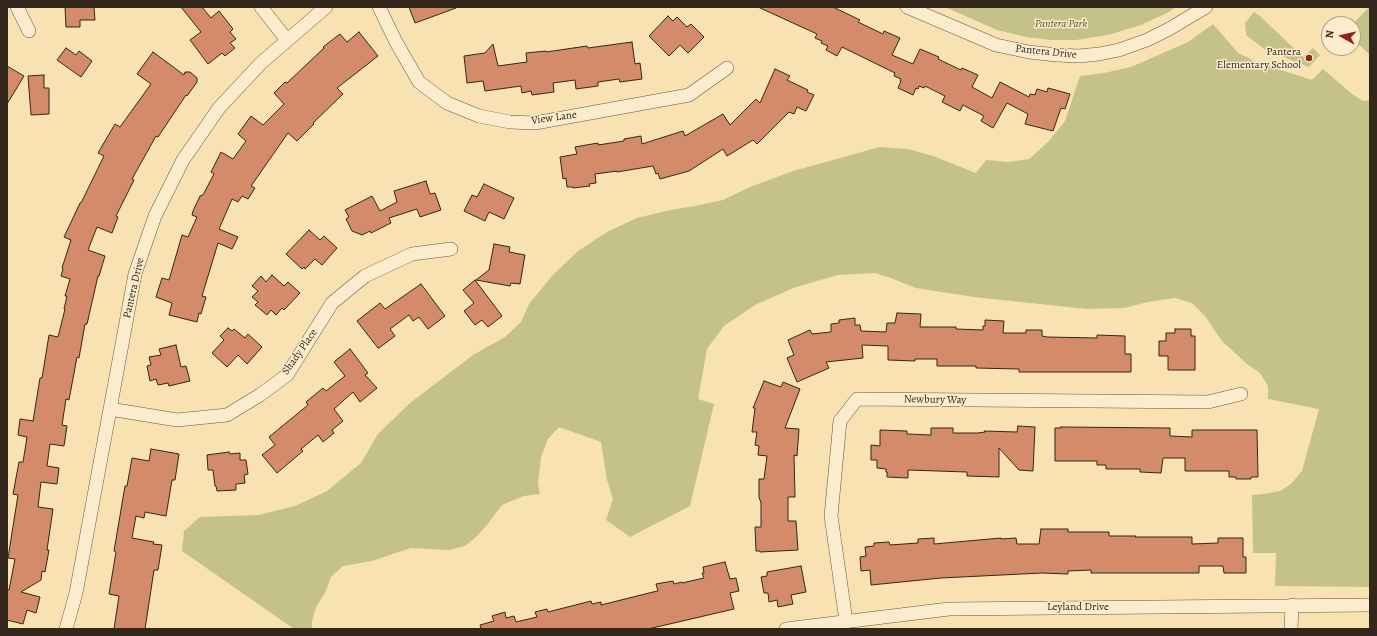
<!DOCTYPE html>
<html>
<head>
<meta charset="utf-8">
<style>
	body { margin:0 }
	#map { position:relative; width:1377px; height:636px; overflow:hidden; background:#f9e2b2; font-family:Alegreya,serif }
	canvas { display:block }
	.frame { position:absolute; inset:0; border:8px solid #33261a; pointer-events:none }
	.north { position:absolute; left:1321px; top:16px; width:40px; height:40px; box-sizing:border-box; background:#fbeccd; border:1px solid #ab9d85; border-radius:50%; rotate:278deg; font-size:11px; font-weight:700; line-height:16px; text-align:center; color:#33261a }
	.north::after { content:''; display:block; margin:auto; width:14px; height:18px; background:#8f2418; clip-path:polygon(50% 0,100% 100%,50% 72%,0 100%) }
</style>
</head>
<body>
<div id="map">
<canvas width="1377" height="636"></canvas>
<div class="frame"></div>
<div class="north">N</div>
</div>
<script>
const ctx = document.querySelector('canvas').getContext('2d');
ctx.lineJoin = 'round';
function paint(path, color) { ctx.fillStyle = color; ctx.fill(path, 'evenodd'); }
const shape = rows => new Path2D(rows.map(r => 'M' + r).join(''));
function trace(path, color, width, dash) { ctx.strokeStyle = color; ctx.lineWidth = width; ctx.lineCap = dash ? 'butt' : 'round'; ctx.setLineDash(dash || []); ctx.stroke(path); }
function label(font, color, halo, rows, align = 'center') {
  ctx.font = font + ' Alegreya,serif'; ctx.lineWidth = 3; ctx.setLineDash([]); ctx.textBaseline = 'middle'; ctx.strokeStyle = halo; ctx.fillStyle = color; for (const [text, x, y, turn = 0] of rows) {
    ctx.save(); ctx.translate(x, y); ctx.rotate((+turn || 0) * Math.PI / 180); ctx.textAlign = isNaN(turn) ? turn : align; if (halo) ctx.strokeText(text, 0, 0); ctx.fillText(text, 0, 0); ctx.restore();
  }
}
paint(shape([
	[945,7,1176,7,1167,13,1141,25,1108,35,1076,40,1052,40,1026,37,997,30],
	[1369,7,1370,7,1370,55,1353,39,1353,24],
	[1254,12,1260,16,1303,57,1313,48,1320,55,1309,67,1264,49,1246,35,1245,23],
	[1213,24,1238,53,1259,63,1312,80,1323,69,1352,94,1363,101,1370,100,1370,587,1275,586,1276,553,1253,553,1252,495,1264,494,1280,491,1291,484,1302,471,1319,409,1268,399,1268,386,1260,373,1247,364,1222,341,1205,316,1192,303,1175,298,1148,302,1124,308,1087,309,974,297,916,288,891,278,875,273,838,275,793,288,755,305,724,326,707,349,698,399,714,404,690,506,630,537,606,520,613,499,607,480,601,442,559,427,548,439,541,457,538,483,540,494,524,496,502,505,487,525,477,536,465,546,449,550,411,548,372,561,343,566,331,577,325,593,316,607,312,621,312,629,294,629,182,551,184,531,200,517,258,515,295,506,327,491,361,463,378,434,410,403,473,355,505,337,521,322,529,304,552,276,578,251,607,232,637,218,670,210,695,206,723,200,750,187,793,171,880,147,908,149,933,156,976,173,986,160,1008,162,1029,159,1048,142,1065,121,1080,76,1104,73,1131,67,1188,42]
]), '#c4c288');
const building = shape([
	[65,7,94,7,95,20,80,20,80,27,66,27,65,7],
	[181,7,202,7,211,18,219,11,233,29,230,32,236,39,230,43,235,48,225,56,222,53,208,64,190,40,201,32,181,7],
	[409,7,456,7,456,8,415,23,409,7],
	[758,7,833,7,860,20,858,22,883,34,884,31,900,38,892,55,913,64,920,49,939,57,938,59,961,70,962,68,978,75,972,87,992,98,1000,82,1029,97,1030,94,1035,95,1037,89,1047,92,1048,88,1070,94,1065,109,1061,108,1053,131,1025,124,1028,114,1007,103,993,128,981,121,984,116,963,105,960,111,942,102,945,96,925,86,924,88,919,86,918,89,916,88,913,95,898,88,901,81,900,81,901,79,894,76,895,73,842,47,837,56,826,50,828,46,821,43,822,41,815,38,817,34,758,7],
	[668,16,673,21,677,17,687,27,691,24,704,37,688,53,680,45,669,56,649,36,668,16],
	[359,32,378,56,337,88,343,94,313,123,314,124,297,141,288,133,251,186,255,188,248,199,242,196,238,202,232,199,219,229,238,237,232,249,218,243,202,296,206,297,201,314,199,313,197,322,169,315,172,303,156,297,162,278,169,280,182,235,188,237,197,217,192,215,193,211,200,196,203,195,214,174,211,172,221,152,233,159,246,141,238,134,251,116,263,125,284,104,274,93,285,82,287,83,324,48,323,47,340,34,347,42,359,32],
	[632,42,635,64,640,63,642,79,620,82,619,79,598,82,598,86,576,89,575,80,553,83,554,92,532,95,531,91,522,93,521,86,485,91,483,81,467,83,464,56,485,53,493,44,498,66,527,62,526,53,546,51,546,52,587,46,588,48,632,42],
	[66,48,76,55,79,51,92,61,81,77,57,60,66,48],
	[153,52,184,75,185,72,190,72,197,78,197,82,187,96,186,95,158,137,156,136,132,179,134,180,116,216,118,217,112,233,97,227,88,250,105,256,99,276,98,276,87,324,85,324,79,358,77,357,69,400,66,399,62,425,67,426,64,446,50,444,47,466,59,468,57,484,41,482,38,507,53,509,47,550,49,550,45,572,42,571,41,580,21,592,40,597,36,613,27,610,23,624,7,620,7,589,9,590,15,559,8,558,18,495,13,494,19,462,23,462,27,437,18,435,20,419,33,421,40,378,42,378,49,335,58,337,65,309,64,309,67,296,65,296,70,279,61,276,63,269,62,268,71,240,64,237,80,203,81,203,104,156,98,153,115,124,120,127,151,84,137,74,153,52],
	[7,66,24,76,7,104,7,66],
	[775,69,790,76,787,80,808,90,807,92,814,95,806,111,797,107,794,114,789,112,757,144,753,140,727,156,723,149,689,171,660,179,658,173,656,174,653,166,617,172,617,171,595,174,596,183,589,184,590,186,573,188,573,187,567,187,566,178,563,179,560,157,577,154,575,147,598,143,598,145,624,141,624,139,641,136,642,144,683,131,685,136,723,114,730,125,756,99,760,103,775,69],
	[44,75,44,88,49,88,49,114,31,115,28,76,44,75],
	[426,181,430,194,435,193,441,210,420,217,417,209,389,218,391,223,371,233,370,231,362,235,352,231,346,219,349,217,345,210,372,196,380,211,397,202,394,191,426,181],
	[484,184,514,198,504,219,489,212,485,221,464,211,472,195,477,197,484,184],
	[309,230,320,240,324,236,337,248,322,265,315,259,305,269,304,267,302,269,286,254,309,230],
	[494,244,510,247,509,252,525,255,520,284,511,283,510,286,476,280,489,270,494,244],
	[272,275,284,286,288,282,300,293,284,310,282,308,276,315,271,310,267,315,255,305,258,302,252,297,258,291,252,286,261,276,266,282,272,275],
	[475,280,502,316,488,327,482,320,475,325,464,311,474,303,463,290,475,280],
	[421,284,445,316,428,329,419,317,413,321,409,315,390,329,395,336,379,348,378,348,357,321,380,303,385,309,421,284],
	[897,313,921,314,920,327,956,327,956,329,983,330,983,326,985,326,985,320,1004,321,1003,333,1026,333,1026,330,1042,330,1042,336,1047,337,1097,338,1097,335,1125,336,1125,354,1131,354,1131,372,1019,372,1019,369,976,368,976,366,937,366,937,359,915,359,915,361,888,360,888,346,862,345,863,358,826,362,829,368,797,382,787,358,794,355,788,340,810,330,812,334,831,332,831,324,839,323,839,320,855,318,855,325,860,325,861,331,886,332,887,323,895,323,897,313],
	[228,328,232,331,234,329,245,338,248,334,262,347,247,364,238,355,227,367,212,353,224,340,220,336,228,328],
	[1175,329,1191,329,1191,336,1195,336,1195,370,1168,370,1168,356,1159,356,1159,341,1166,341,1166,333,1175,333,1175,329],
	[176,345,181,367,186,366,190,381,169,386,168,383,158,385,156,379,150,381,147,366,151,365,149,357,161,355,159,349,176,345],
	[350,349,368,373,365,375,377,388,360,402,353,392,334,409,343,421,332,430,334,433,323,442,318,435,301,449,303,451,277,473,262,455,275,445,269,437,308,405,306,402,323,388,326,391,345,376,334,362,350,349],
	[764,381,781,387,783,382,800,389,785,428,799,429,797,456,794,455,795,497,788,497,788,521,796,521,798,550,760,552,760,551,756,551,755,527,761,527,761,503,759,497,759,479,764,479,767,456,758,455,759,446,755,445,757,432,752,432,755,408,753,408,764,381],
	[1018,426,1035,427,1033,471,1019,470,999,448,999,477,967,476,967,472,908,470,908,478,887,477,887,472,886,472,886,469,877,468,877,460,871,460,871,445,880,446,880,430,907,431,907,434,931,435,931,428,953,428,953,433,978,433,985,432,984,431,1017,432,1018,426],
	[1061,427,1170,428,1170,436,1192,437,1192,430,1257,430,1258,477,1251,477,1251,479,1236,479,1236,477,1229,477,1229,471,1185,471,1185,458,1163,458,1161,473,1140,472,1140,469,1106,469,1106,465,1097,465,1097,461,1055,461,1055,428,1061,428,1061,427],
	[151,449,179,454,175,480,172,480,166,516,145,512,144,518,136,516,132,538,154,542,153,544,162,545,158,570,154,570,145,629,114,629,119,596,109,594,116,552,114,551,125,486,127,486,132,458,149,461,151,449],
	[229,452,230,454,240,453,240,460,246,460,248,474,244,475,245,483,236,484,236,490,217,491,216,486,215,486,213,470,208,470,207,455,229,452],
	[1041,529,1068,529,1068,532,1109,532,1109,536,1136,536,1135,537,1192,537,1192,544,1218,543,1218,538,1243,538,1243,557,1246,557,1246,573,1224,573,1223,566,1199,566,1199,573,1091,573,1091,570,1068,571,1068,574,1042,573,941,578,871,585,870,570,861,571,860,557,866,556,865,547,874,546,874,543,889,542,890,545,918,543,918,539,934,538,934,544,1001,538,1001,539,1016,538,1017,544,1039,544,1041,529],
	[725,562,730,579,736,578,739,591,730,593,734,609,648,629,481,629,480,625,494,621,492,616,505,612,506,618,514,616,516,622,537,617,535,612,547,609,548,612,591,601,592,604,601,602,601,605,653,592,658,591,656,584,673,581,674,584,682,582,682,583,704,578,702,573,704,573,703,567,725,562],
	[801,566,806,592,791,595,793,604,778,607,777,600,769,602,768,593,764,593,761,577,767,576,767,572,801,566]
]);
paint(building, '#d38b6a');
trace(building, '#33261a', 1);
const street = shape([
	[17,7,29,31],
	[261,7,287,40],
	[379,7,396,42,419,82,447,103,479,116,510,122,535,123,689,95,727,68],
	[907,7,996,45,1029,52,1057,55,1079,56,1099,54,1119,50,1147,40,1169,29,1206,7],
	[110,409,177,420,227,415,260,395,287,375,332,303,365,276,412,254,451,249],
	[846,621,831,516,840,421,857,399,1208,402,1241,394],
	[66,629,76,593,135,274,155,216,183,160,219,108,261,63,326,7],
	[786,629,949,609,1370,605],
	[1291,629,1292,605]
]);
trace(street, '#645540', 14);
trace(street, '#fbeccd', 13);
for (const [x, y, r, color] of [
	[1309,58,4,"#8f2418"]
]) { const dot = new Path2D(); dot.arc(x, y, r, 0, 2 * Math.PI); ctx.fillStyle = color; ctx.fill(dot); trace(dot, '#fbeccd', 1.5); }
label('italic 11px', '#574d36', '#fbeccd', [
	["Pantera Park",1061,24]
]);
label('11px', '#33261a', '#fbeccd', [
	["Pantera Drive",1046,52,6],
	["View Lane",554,118,-8],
	["Pantera Drive",134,288,-77],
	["Shady Place",300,352,-55],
	["Newbury Way",935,400,1],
	["Leyland Drive",1078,607]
]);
label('11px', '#33261a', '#fbeccd', [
	["Pantera",1301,52],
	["Elementary School",1301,65]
], 'right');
</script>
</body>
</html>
